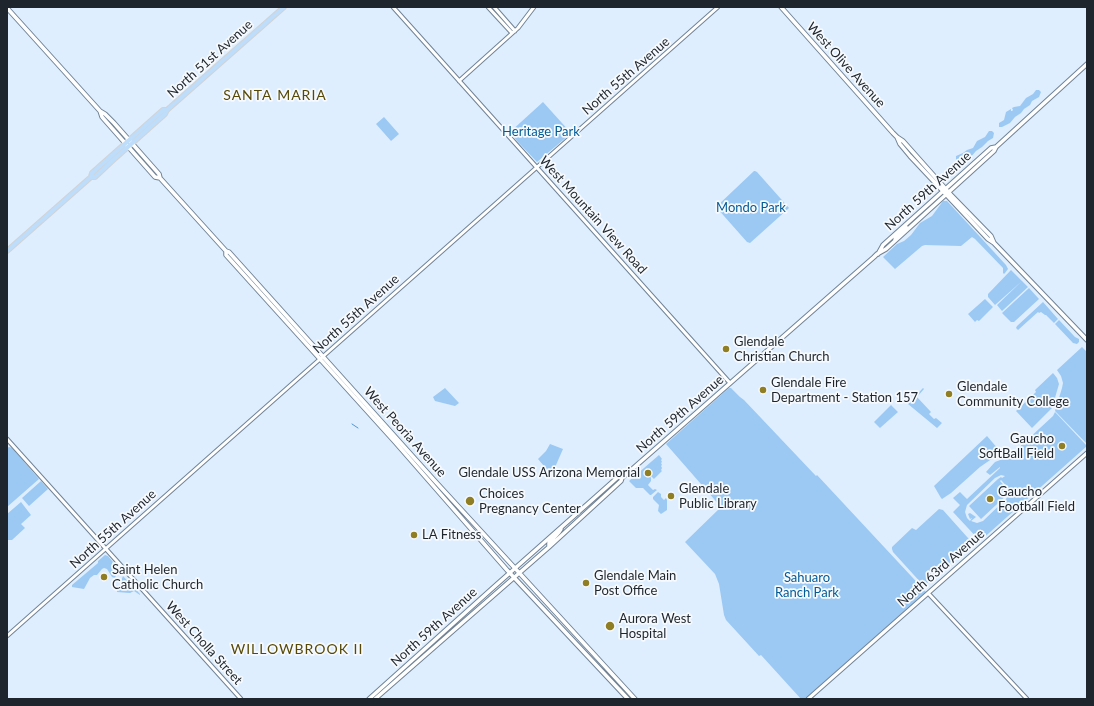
<!DOCTYPE html>
<html>
<head>
<meta charset="utf-8">
<style>
	body { margin:0 }
	#map { position:relative; width:1094px; height:706px; overflow:hidden; background:#deeefe; font-family:Lato,sans-serif }
	canvas { display:block }
	.frame { position:absolute; inset:0; border:8px solid #1e252c; pointer-events:none }
</style>
</head>
<body>
<div id="map">
<canvas width="1094" height="706"></canvas>
<div class="frame"></div>
</div>
<script>
const ctx = document.querySelector('canvas').getContext('2d');
ctx.lineJoin = 'round';
function paint(path, color) { ctx.fillStyle = color; ctx.fill(path, 'evenodd'); }
const shape = rows => new Path2D(rows.map(r => 'M' + r).join(''));
function trace(path, color, width, dash) { ctx.strokeStyle = color; ctx.lineWidth = width; ctx.lineCap = dash ? 'butt' : 'round'; ctx.setLineDash(dash || []); ctx.stroke(path); }
function label(font, color, halo, rows, align = 'center') {
  ctx.font = font + ' Lato,sans-serif'; ctx.lineWidth = 3.5; ctx.setLineDash([]); ctx.textBaseline = 'middle'; ctx.strokeStyle = halo; ctx.fillStyle = color; for (const [text, x, y, turn = 0] of rows) {
    ctx.save(); ctx.translate(x, y); ctx.rotate((+turn || 0) * Math.PI / 180); ctx.textAlign = isNaN(turn) ? turn : align; if (halo) ctx.strokeText(text, 0, 0); ctx.fillText(text, 0, 0); ctx.restore();
  }
}
paint(shape([
	[1036,90,1039,90,1041,92,1039,97,1032,101,1030,105,1024,109,1021,113,1015,117,1010,123,1002,127,999,127,999,123,1004,120,1006,112,1011,109,1011,111,1012,111,1013,110,1012,108,1014,107,1020,106,1026,98,1033,94],
	[543,102,571,133,562,141,537,162,517,141,510,132],
	[384,117,399,134,391,141,376,124],
	[989,131,992,131,994,133,993,138,988,141,982,147,976,151,970,158,961,164,958,163,956,159,956,156,963,153,967,150,973,148,977,141,985,137],
	[754,171,755,171,757,172,789,208,750,243,747,242,716,207],
	[943,201,947,201,1006,265,1008,269,1005,273,1004,274,1003,273,1003,268,975,239,972,237,961,246,925,245,922,246,895,269,883,257,897,244,904,241,911,235,920,223,932,216],
	[1011,270,1022,281,995,305,988,297,988,294],
	[1022,281,1028,287,1002,311,997,305],
	[1029,288,1039,299,1014,322,1011,322,1002,313],
	[985,299,993,307,979,321,977,320,975,322,968,314],
	[1043,302,1058,319,1054,323,1046,315,1045,315,1041,312,1039,313,1038,312,1018,330,1016,328,1017,326],
	[1059,320,1075,337,1079,339,1079,342,1077,344,1073,343,1055,324],
	[1082,347,1087,352,1087,444,1055,411,1062,388,1063,383,1061,376,1057,370],
	[1053,373,1057,378,1059,384,1052,408,1032,428,1016,411,1036,392,1035,390],
	[445,388,459,403,455,406,435,401,433,397],
	[729,388,731,388,740,397,744,400,816,476,817,475,926,592,805,699,801,699,761,655,759,656,726,620,724,615,719,584,715,574,685,542,721,507,666,444],
	[923,388,924,389,917,397,931,412,929,414,934,419,936,418,942,423,937,428,908,404],
	[891,405,898,412,880,428,874,422],
	[1055,412,1087,446,980,541,953,512,960,505,953,498,960,492,967,499,1000,468,1000,467,990,475,986,472,995,462,1008,457,1013,453,1053,416],
	[1001,475,1005,476,1002,478,1001,477,998,479,969,506,981,519,1010,492,1000,481,1001,480,1012,492,1011,494,983,521,977,523,971,521,976,517,970,513,968,514,970,519,972,518,970,521,967,518,965,512,967,505,995,478],
	[987,436,999,450,999,453,993,458,980,467,951,493,942,499,941,498,934,486],
	[550,444,563,449,556,465,549,472,538,459,546,451],
	[9,447,12,448,39,479,7,507,7,448],
	[659,455,662,459,661,460,662,462,661,463,662,465,661,466,662,468,661,470,662,471,654,479,649,474,649,475,651,478,651,481,648,485,653,490,655,489,657,490,651,495,650,495,643,488,636,488,629,481],
	[41,481,48,489,29,506,22,498],
	[658,492,661,494,661,497,664,500,666,498,667,500,667,510,661,514,658,511,659,505,653,499,653,497],
	[21,502,31,515,21,524,25,528,12,540,7,540,7,514],
	[939,509,943,510,968,538,970,541,969,544,966,548,927,583,923,585,893,552,892,549,892,547,912,528,916,530],
	[105,555,108,556,113,562,112,563,113,566,118,570,115,578,112,577,107,569,104,568,102,569,97,575,94,575,90,578,84,589,72,587,72,585,98,563,98,561],
	[123,576,140,594,140,595,134,591,130,593,117,592,117,587,127,587,125,583,121,581]
]), '#9bc9f3');
trace(shape([
	[352,424,358,428]
]), '#4e97d6', 1);
const tertiary = shape([
	[393,7,730,383],
	[488,7,512,33],
	[494,7,515,31],
	[459,81,518,28,534,7],
	[7,439,241,699],
	[928,593,1027,699],
	[7,636,718,7],
	[808,699,1087,453]
]);
const secondary = shape([
	[781,7,893,133,897,137,900,144,910,156,988,239,994,243],
	[7,8,100,111,102,117,155,177,160,178],
	[100,111,105,114,114,123,159,174,160,178,226,251,229,252,434,480,635,699],
	[897,137,903,141,951,195,991,236,994,243,1087,340],
	[895,240,896,236,906,227],
	[226,251,226,255,395,442,507,570,628,699],
	[878,254,883,245,991,148,996,147],
	[549,547,549,543,559,532,561,529],
	[369,699,495,586,600,493,618,477,622,478],
	[375,699,549,547,621,481,622,478,874,257,877,254,886,249,994,151,996,147,1087,64]
]);
const primary = shape([
	[91,177,92,173,163,110,167,110],
	[7,251,91,177,95,177,111,162,165,114,167,110,284,7]
]);
trace(tertiary, '#718395', 5);
trace(secondary, '#718395', 5.5);
trace(primary, '#d2d3d5', 6);
trace(tertiary, '#fff', 3);
trace(secondary, '#fff', 3.5);
trace(primary, '#beddfa', 4);
for (const [x, y, r, color] of [
	[726,349,4,"#907e24"],
	[763,390,4,"#907e24"],
	[949,394,4,"#907e24"],
	[1062,446,4,"#907e24"],
	[648,473,4,"#907e24"],
	[671,496,4,"#907e24"],
	[990,499,4,"#907e24"],
	[470,501,5,"#907e24"],
	[414,535,4,"#907e24"],
	[104,577,4,"#907e24"],
	[586,583,4,"#907e24"],
	[610,626,5,"#907e24"]
]) { const dot = new Path2D(); dot.arc(x, y, r, 0, 2 * Math.PI); ctx.fillStyle = color; ctx.fill(dot); trace(dot, '#f6fafe', 1.5); }
label('13px', '#1e252c', '#f6fafe', [
	["North 51st Avenue",210,59,-42],
	["West Olive Avenue",846,65,48],
	["North 55th Avenue",626,76,-41],
	["North 59th Avenue",928,191,-42],
	["West Mountain View Road",593,215,48],
	["North 55th Avenue",356,314,-42],
	["North 59th Avenue",680,414,-41],
	["West Peoria Avenue",405,432,48],
	["North 55th Avenue",113,529,-42],
	["North 63rd Avenue",941,568,-41],
	["North 59th Avenue",434,627,-42],
	["West Cholla Street",204,643,48]
]);
label('13px', '#035b96', '#f6fafe', [
	["Heritage Park",541,132],
	["Mondo Park",751,208],
	["Sahuaro",807,578],
	["Ranch Park",807,593]
]);
label('13px', '#1e252c', '#f6fafe', [
	["Glendale",734,342],
	["Christian Church",734,357],
	["Glendale Fire",771,383],
	["Department - Station 157",771,398],
	["Glendale",957,387],
	["Community College",957,402],
	["Gaucho",1054,439,"right"],
	["SoftBall Field",1054,454,"right"],
	["Glendale USS Arizona Memorial",640,473,"right"],
	["Glendale",679,489],
	["Public Library",679,504],
	["Gaucho",998,492],
	["Football Field",998,507],
	["Choices",479,494],
	["Pregnancy Center",479,509],
	["LA Fitness",422,535],
	["Saint Helen",112,570],
	["Catholic Church",112,585],
	["Glendale Main",594,576],
	["Post Office",594,591],
	["Aurora West",619,619],
	["Hospital",619,634]
], 'left');
ctx.letterSpacing = '1px';
label('14px', '#564908', '#f6fafe', [
	["SANTA MARIA",275,95],
	["WILLOWBROOK II",297,649]
]);
ctx.letterSpacing = '0px';
</script>
</body>
</html>
